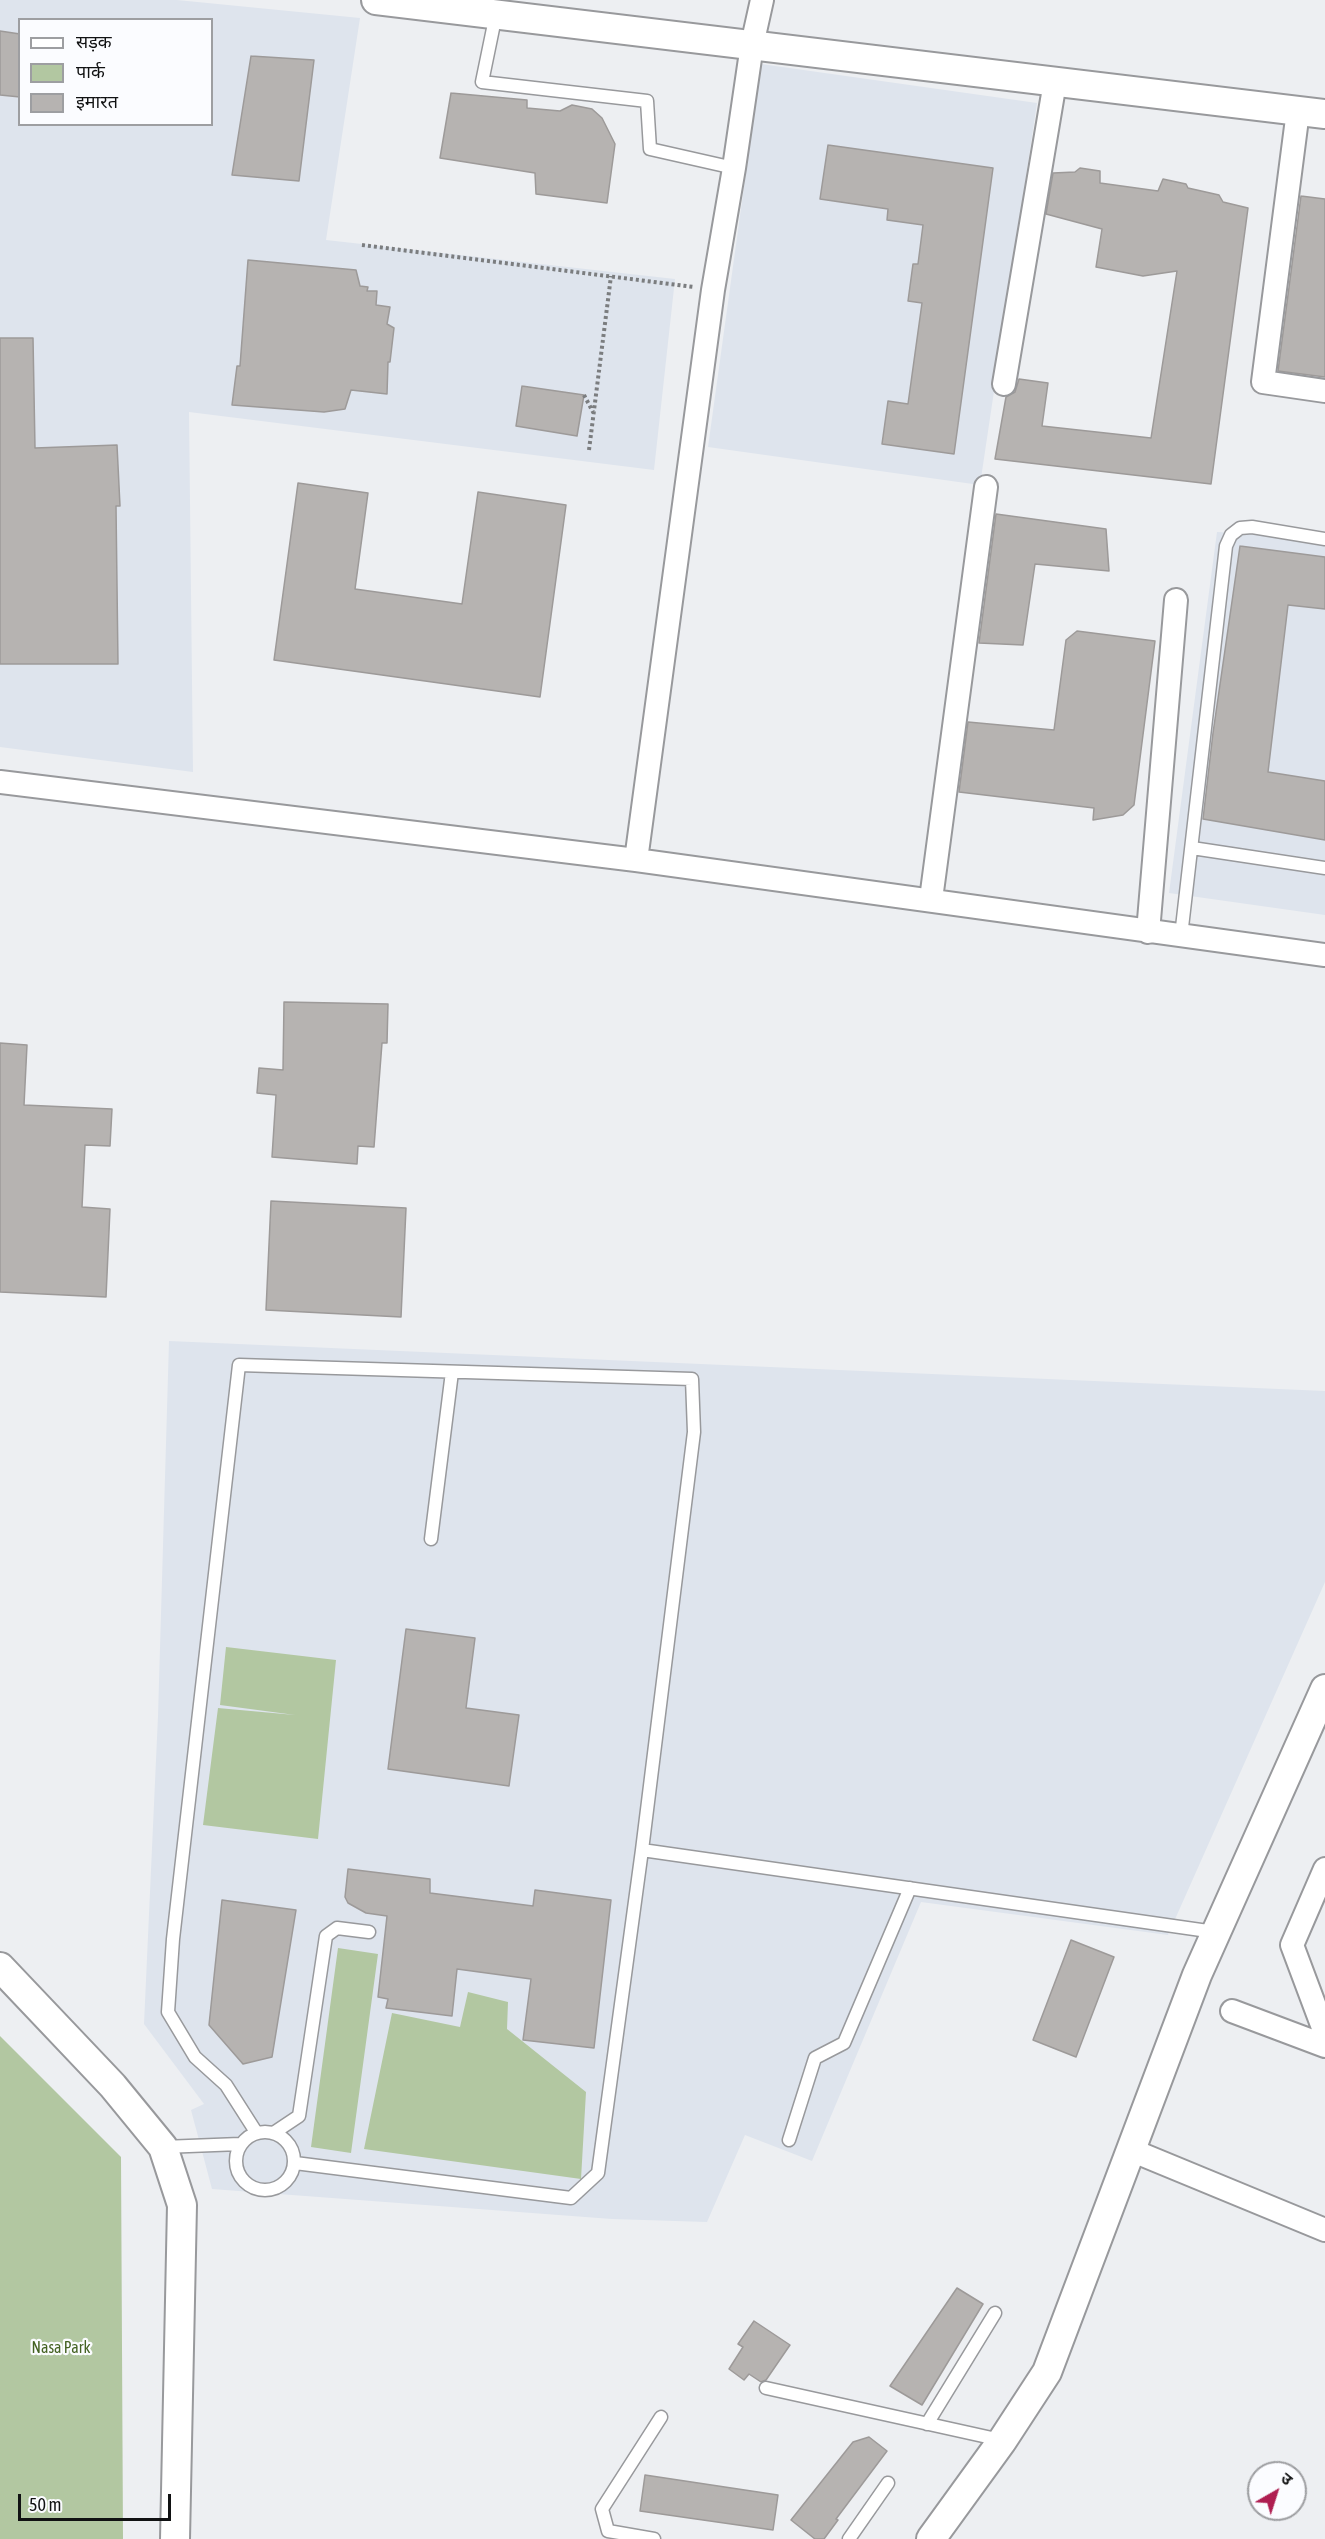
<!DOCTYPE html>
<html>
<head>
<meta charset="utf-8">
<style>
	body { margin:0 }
	#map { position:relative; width:1325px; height:2539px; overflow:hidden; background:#edeff2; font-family:"Asap Condensed","Noto Sans Devanagari",sans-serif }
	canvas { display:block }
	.legend { position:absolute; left:18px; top:18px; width:195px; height:108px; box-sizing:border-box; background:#fbfcff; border:2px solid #9d9ea1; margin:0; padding:8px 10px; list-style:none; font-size:18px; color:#111213 }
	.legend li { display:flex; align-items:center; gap:12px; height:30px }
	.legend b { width:30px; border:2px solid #9d9ea1 }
	.north { position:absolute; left:1247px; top:2461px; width:60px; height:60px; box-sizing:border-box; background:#fbfcff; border:2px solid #9d9ea1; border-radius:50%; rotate:39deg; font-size:16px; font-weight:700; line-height:24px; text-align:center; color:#111213 }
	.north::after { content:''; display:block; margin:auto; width:21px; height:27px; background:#af1e51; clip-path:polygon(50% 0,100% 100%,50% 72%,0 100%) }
	.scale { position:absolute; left:18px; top:2494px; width:153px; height:27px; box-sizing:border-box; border:3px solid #111213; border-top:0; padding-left:8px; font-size:18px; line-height:21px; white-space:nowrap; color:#111213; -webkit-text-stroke:4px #fbfcff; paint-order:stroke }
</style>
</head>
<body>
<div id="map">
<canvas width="1325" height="2539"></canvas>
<ul class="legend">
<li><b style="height:8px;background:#fff"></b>सड़क</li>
<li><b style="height:16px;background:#b2c7a1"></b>पार्क</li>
<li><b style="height:16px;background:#b6b3b1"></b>इमारत</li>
</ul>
<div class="north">उ</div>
<div class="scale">50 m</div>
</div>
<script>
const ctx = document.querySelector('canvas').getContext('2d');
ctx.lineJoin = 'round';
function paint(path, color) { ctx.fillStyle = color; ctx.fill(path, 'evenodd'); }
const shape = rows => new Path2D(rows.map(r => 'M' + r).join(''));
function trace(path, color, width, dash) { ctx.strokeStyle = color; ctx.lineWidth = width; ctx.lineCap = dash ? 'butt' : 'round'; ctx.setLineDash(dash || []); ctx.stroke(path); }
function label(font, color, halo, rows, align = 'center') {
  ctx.font = font + ' "Asap Condensed",sans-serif'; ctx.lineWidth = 4.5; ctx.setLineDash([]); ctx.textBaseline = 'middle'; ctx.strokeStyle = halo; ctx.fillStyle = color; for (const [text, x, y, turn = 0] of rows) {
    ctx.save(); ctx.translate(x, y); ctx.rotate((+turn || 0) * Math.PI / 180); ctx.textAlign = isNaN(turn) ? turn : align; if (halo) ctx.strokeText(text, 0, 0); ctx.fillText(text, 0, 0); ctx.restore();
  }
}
paint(shape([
	[0,0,177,0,360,18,326,240,675,279,654,470,189,412,193,772,0,747],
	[20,20,212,20,212,124,20,124],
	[761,64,1037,103,980,485,708,447],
	[1217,532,1325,537,1325,915,1169,893],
	[169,1341,1325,1391,1325,1582,1168,1935,921,1902,812,2161,745,2135,707,2222,612,2219,212,2189,191,2110,204,2104,144,2024,158,1716]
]), '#dee4ed');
paint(shape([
	[226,1647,336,1660,318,1839,203,1825,218,1708,295,1715,220,1705],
	[338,1948,378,1954,351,2153,311,2147],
	[468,1992,508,2002,507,2029,586,2092,581,2179,364,2149,392,2013,460,2027],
	[0,2036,121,2157,123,2539,0,2539]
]), '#b2c7a1');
const building = shape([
	[0,31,20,34,20,97,0,95,0,31],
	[251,56,314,60,299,181,232,175,251,56],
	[451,93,527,100,527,108,560,111,572,105,592,109,602,118,615,144,607,203,536,194,535,173,440,158,451,93],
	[828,145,993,168,954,454,882,444,888,401,908,404,922,303,908,301,913,264,918,264,923,225,887,220,888,209,820,199,828,145],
	[1080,168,1100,171,1100,183,1158,191,1163,179,1186,184,1188,188,1219,195,1223,202,1248,208,1211,484,995,459,1006,397,1015,392,1019,379,1048,383,1042,426,1151,438,1177,271,1143,276,1096,267,1102,229,1046,214,1053,173,1075,172,1080,168],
	[1301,196,1325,199,1325,377,1278,371,1301,196],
	[248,260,356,270,360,286,368,287,367,291,377,291,376,305,390,307,387,324,394,328,390,362,388,362,387,394,351,390,345,409,324,412,232,405,237,366,240,366,248,260],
	[0,338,33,338,35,448,117,445,120,506,116,506,118,664,0,664,0,338],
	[522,386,584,395,577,436,516,426,522,386],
	[298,483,368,493,355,589,462,604,478,492,566,505,540,697,274,660,298,483],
	[996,514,1106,529,1109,571,1035,564,1023,645,979,643,996,514],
	[1240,546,1325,557,1325,609,1288,605,1268,772,1325,781,1325,840,1203,819,1213,733,1240,546],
	[1077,631,1155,641,1134,805,1123,815,1093,820,1094,808,959,792,968,722,1054,730,1066,640,1077,631],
	[284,1002,388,1004,387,1043,382,1043,374,1147,358,1146,357,1164,272,1157,276,1095,257,1093,259,1068,283,1070,284,1002],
	[0,1043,27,1045,24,1105,112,1109,110,1146,85,1145,82,1207,110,1209,106,1297,0,1292,0,1043],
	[271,1201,406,1208,401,1317,266,1310,271,1201],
	[406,1629,475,1638,466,1708,519,1715,509,1786,388,1769,406,1629],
	[348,1869,430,1879,430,1893,533,1906,535,1890,611,1900,594,2048,523,2040,531,1979,457,1969,452,2016,386,2008,388,1999,378,1997,387,1916,366,1913,348,1903,345,1897,348,1869],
	[222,1900,296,1910,272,2057,243,2064,209,2025,222,1900],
	[1071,1940,1114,1957,1076,2057,1033,2040,1071,1940],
	[957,2288,983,2304,922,2405,890,2386,957,2288],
	[754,2321,790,2345,766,2380,761,2382,749,2374,744,2380,729,2369,743,2347,738,2344,754,2321],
	[869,2437,887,2451,836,2519,838,2520,824,2539,815,2539,791,2520,853,2442,869,2437],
	[645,2475,778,2495,773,2530,640,2511,645,2475]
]);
paint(building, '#b6b3b1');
trace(building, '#9d9a99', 1.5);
const service = shape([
	[496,14,482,82,647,101,650,149,734,168],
	[1192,848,1325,868],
	[1181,936,1226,546,1231,535,1240,528,1252,527,1325,539],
	[431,1539,452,1372],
	'236 2161a29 29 0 1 1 58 0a29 29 0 1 1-58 0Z',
	[256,2132,226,2085,195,2057,168,2012,173,1939,239,1365,692,1379,694,1432,642,1850,1215,1932],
	[275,2132,299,2116,326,1936,337,1928,369,1932],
	[789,2140,815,2058,844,2043,910,1888],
	[163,2147,240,2144],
	[295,2163,571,2198,598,2173,642,1850],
	[766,2388,1001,2440],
	[927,2424,995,2313],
	[654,2539,608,2531,602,2509,661,2417],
	[849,2539,888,2483]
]);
const minor = shape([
	[1298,111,1263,382,1325,391],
	[1004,384,1055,82],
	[0,782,636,860,1325,955],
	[636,860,713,290,734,168,752,45,762,0],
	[931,899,986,487],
	[1148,932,1176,600],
	[1325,1869,1292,1945,1325,2033],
	[1232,2011,1325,2046],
	[1131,2150,1325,2230]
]);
const tertiary = shape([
	[376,0,1325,114],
	[0,1967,113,2086,163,2147,182,2205,175,2539],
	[931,2539,1002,2441,1047,2372,1197,1975,1325,1689]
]);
trace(service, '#98999c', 15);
trace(minor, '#98999c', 26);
trace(tertiary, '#98999c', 32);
trace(shape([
	[362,245,694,287],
	[584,395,593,412],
	[589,450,611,276]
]), '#7b7d7f', 4, [3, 3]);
trace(service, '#fff', 12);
trace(minor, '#fff', 22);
trace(tertiary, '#fff', 28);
label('16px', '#446223', '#fbfcff', [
	["Nasa Park",61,2348]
]);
</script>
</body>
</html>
